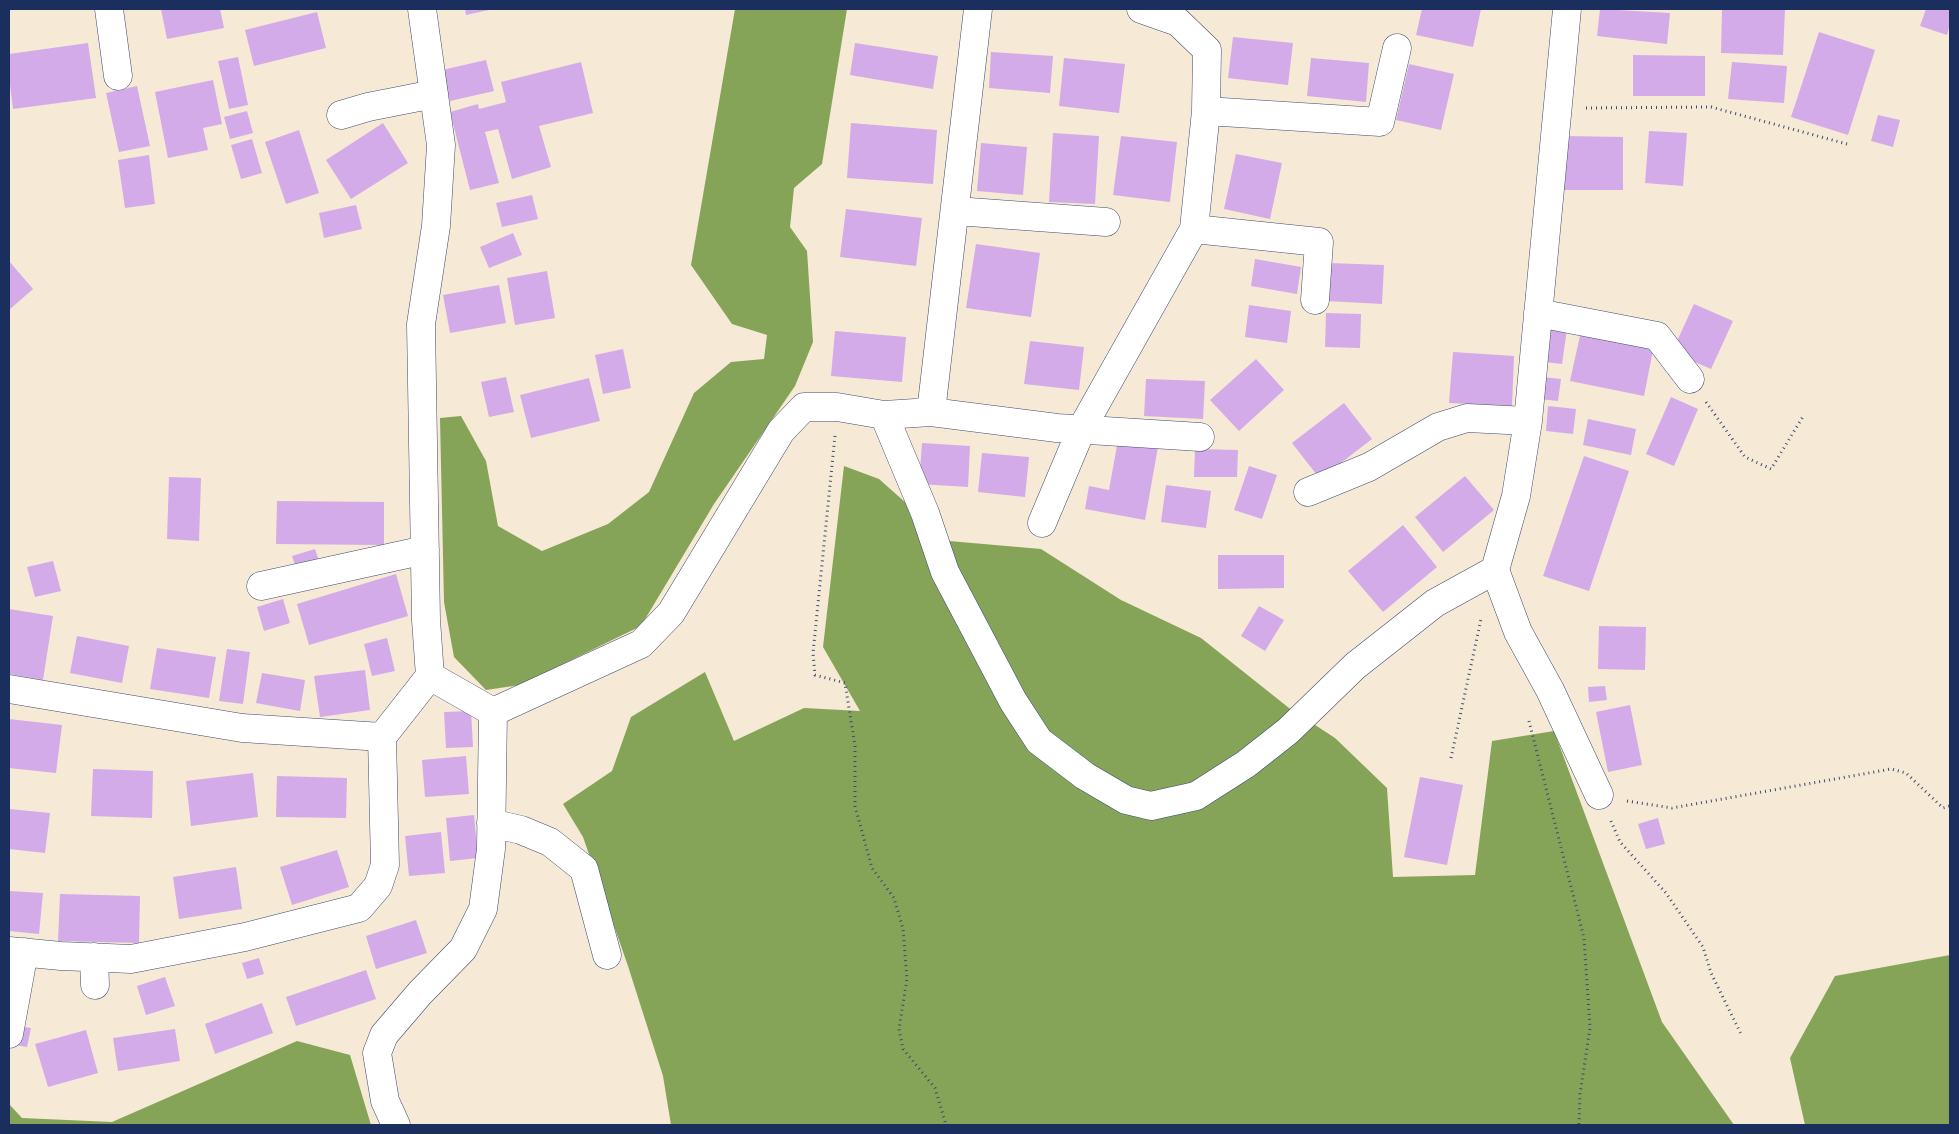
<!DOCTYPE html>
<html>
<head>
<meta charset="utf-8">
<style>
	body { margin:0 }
	#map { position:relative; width:1959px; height:1134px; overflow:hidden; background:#f6e9d5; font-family:Delius,sans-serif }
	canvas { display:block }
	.frame { position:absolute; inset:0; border:10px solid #1b2f5e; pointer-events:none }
</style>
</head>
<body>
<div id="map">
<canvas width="1959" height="1134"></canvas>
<div class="frame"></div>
</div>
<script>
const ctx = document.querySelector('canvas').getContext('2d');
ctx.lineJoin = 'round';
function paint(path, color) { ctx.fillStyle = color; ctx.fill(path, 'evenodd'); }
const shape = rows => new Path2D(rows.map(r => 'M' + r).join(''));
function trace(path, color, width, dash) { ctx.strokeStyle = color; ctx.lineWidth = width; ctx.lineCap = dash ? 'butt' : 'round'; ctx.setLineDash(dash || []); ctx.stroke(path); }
paint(shape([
	[735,9,847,9,822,164,794,188,790,227,807,251,813,342,795,386,714,504,641,626,520,685,486,690,454,657,444,602,440,418,461,416,486,461,498,526,542,551,608,524,649,492,694,393,731,362,764,359,767,335,732,324,691,265],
	[844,466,879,479,949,541,1041,549,1121,600,1201,638,1289,708,1335,738,1387,788,1393,877,1475,875,1492,741,1554,731,1662,1022,1734,1125,671,1125,663,1076,628,966,583,837,563,804,612,771,631,717,705,672,734,741,804,708,860,711,823,647],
	[1950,955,1950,1125,1805,1125,1790,1058,1835,976],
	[297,1041,350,1055,371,1125,9,1125,9,1104,22,1118,112,1122]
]), '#85a458');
paint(shape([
	[161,9,220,9,224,28,167,39],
	[465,9,489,9,489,10,466,15],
	[1422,9,1481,9,1473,47,1416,35],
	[1600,9,1670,13,1667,44,1597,36],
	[1722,9,1785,9,1783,55,1721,53],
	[1926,9,1950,9,1950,24,1947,35,1920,26],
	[317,12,326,48,254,66,245,30],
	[1819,32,1875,50,1848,135,1791,117],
	[1233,37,1293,43,1288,85,1228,78],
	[88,43,96,98,13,109,9,77,9,54],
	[855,43,938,56,933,89,850,75],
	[991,52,1053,56,1050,93,989,88],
	[1633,55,1705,56,1705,96,1633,96],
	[238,57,248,105,229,109,218,61],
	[1064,58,1125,64,1119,113,1059,106],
	[1311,58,1369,63,1366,102,1307,96],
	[486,60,494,91,450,101,442,70],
	[581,62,593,113,539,126,551,167,512,179,498,129,485,132,499,183,470,190,450,112,478,104,479,109,506,102,501,82],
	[1732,62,1787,66,1784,103,1728,99],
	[1409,64,1454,74,1441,130,1396,120],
	[213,80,222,124,203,128,208,150,168,158,155,92],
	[137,86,150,146,119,152,106,93],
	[247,111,253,133,230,139,224,117],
	[1878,115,1900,120,1893,147,1871,141],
	[383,123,408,163,351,199,326,160],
	[851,123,937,130,933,184,847,178],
	[299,130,319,193,286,204,265,142],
	[1649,131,1687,133,1683,186,1645,183],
	[1053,133,1099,136,1095,204,1049,202],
	[1121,136,1177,142,1170,202,1113,195],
	[1565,136,1623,137,1623,190,1564,190],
	[252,139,262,173,241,179,231,145],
	[981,143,1027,147,1023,195,977,191],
	[1236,154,1282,163,1270,219,1224,209],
	[149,155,155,204,125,208,118,160],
	[532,195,538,219,502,227,496,203],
	[356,205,362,229,324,238,319,213],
	[846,209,922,218,916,266,840,257],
	[513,233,522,255,489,268,480,247],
	[976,244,1040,253,1031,317,966,308],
	[1255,259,1301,267,1297,294,1251,286],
	[9,261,33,289,9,310],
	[1329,263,1384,265,1382,304,1327,301],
	[547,271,555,318,515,325,507,278],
	[499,285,506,323,450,333,443,295],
	[1694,304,1733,321,1711,369,1672,352],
	[1249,305,1291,311,1287,343,1245,337],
	[1326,313,1361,314,1360,348,1325,347],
	[1548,327,1567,329,1562,364,1544,362],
	[835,331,906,337,902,382,831,376],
	[1581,331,1654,345,1644,396,1570,381],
	[1030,341,1084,347,1079,390,1024,384],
	[623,349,631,388,603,394,595,355],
	[1453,352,1514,356,1512,406,1449,403],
	[1256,359,1284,390,1239,431,1210,400],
	[506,377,514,412,489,417,481,382],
	[1542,377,1561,379,1558,401,1539,399],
	[589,378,600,421,531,438,520,395],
	[1146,379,1205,381,1203,419,1144,416],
	[1671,397,1698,409,1674,466,1646,454],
	[1344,403,1372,439,1320,479,1292,443],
	[1548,406,1576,409,1573,434,1546,431],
	[1588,419,1636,429,1631,455,1583,445],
	[1118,440,1158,447,1145,520,1085,509,1089,486,1109,490],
	[922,443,970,446,968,487,919,484],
	[1195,449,1238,450,1237,477,1194,477],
	[982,453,1029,457,1025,497,978,492],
	[1584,456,1629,471,1589,591,1543,576],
	[1249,466,1277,475,1262,519,1234,510],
	[1465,476,1494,510,1443,552,1415,517],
	[169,477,201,478,199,541,167,539],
	[1166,485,1211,491,1206,528,1161,522],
	[277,501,384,502,384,545,276,544],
	[1403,525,1437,567,1383,612,1348,571],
	[315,549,320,564,297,571,292,556],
	[1218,555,1284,555,1284,588,1218,589],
	[53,561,61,591,35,597,27,567],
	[396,574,408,616,309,645,297,604],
	[283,599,290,623,264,631,257,607],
	[1259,606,1284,620,1265,651,1241,636],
	[9,609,53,616,43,680,9,674],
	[1599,626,1646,627,1645,670,1598,669],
	[77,636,129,646,122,683,70,673],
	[387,638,395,671,372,676,364,644],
	[157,648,216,657,209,698,150,689],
	[227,649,250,652,243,704,219,701],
	[365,670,370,710,320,717,314,676],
	[262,673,305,680,300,711,256,703],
	[1605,686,1607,700,1589,702,1588,687],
	[1630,705,1642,765,1608,772,1596,712],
	[471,711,473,747,446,748,444,712],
	[9,719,62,725,56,773,9,768],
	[466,756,469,794,425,797,422,760],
	[93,769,153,771,152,818,91,816],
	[253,773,258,817,191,826,186,781],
	[277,776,347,778,346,818,276,817],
	[1420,777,1463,785,1447,865,1404,857],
	[9,809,50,813,45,853,9,849],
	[474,815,478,858,450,861,446,818],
	[1658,818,1665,844,1646,849,1638,824],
	[441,832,445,873,409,876,405,836],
	[337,850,349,887,292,905,280,867],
	[236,867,242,909,179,919,173,877],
	[9,891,43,893,39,934,9,931],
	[60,894,140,896,139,943,58,941],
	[416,920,427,953,376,969,366,936],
	[259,958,264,974,247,979,242,963],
	[366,970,376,999,296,1026,286,997],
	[165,977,175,1006,146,1015,137,986],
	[262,1003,273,1033,215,1054,205,1024],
	[19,1026,31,1028,27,1047,15,1045],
	[175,1029,180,1061,118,1071,113,1038],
	[86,1030,98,1073,48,1087,35,1044]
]), '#d4abe9');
const minor = shape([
	[109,9,118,76],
	[1567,9,1528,421,1516,496,1495,570,1518,632,1550,690,1599,795],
	[1206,111,1380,122,1397,48],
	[341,115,368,107,434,94],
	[956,211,1106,222],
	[1194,229,1319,242,1315,300],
	[1538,313,1657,336,1690,379],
	[931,412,978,9],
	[884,415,925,513,945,572,1013,701,1039,741,1085,776,1126,800,1151,806,1196,796,1246,764,1288,731,1355,666,1435,603,1495,570],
	[1308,492,1369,467,1438,427,1467,418,1528,421],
	[1042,523,1082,428,1194,229,1206,111,1207,50,1178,22,1141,9],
	[261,586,425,550],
	[430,676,493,712,641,644,671,613,781,431,804,407,837,407,884,415,931,412,1057,428,1200,437],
	[9,689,242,728,382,737],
	[491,823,521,830,550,842,584,869,607,955],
	[9,951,61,956,131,959,245,937,359,908,378,886,385,865,382,737,430,676,426,620,421,324,436,226,441,145,422,9],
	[94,957,95,985],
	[9,1034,24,952],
	[396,1125,385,1101,377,1053,384,1035,420,993,463,949,483,909,491,849,493,712]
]);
trace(minor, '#3c4b70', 29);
trace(shape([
	[1586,108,1711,107,1847,144],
	[1706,402,1745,457,1771,469,1804,415],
	[835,436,813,653,815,675,845,683,855,746,855,806,872,868,894,898,903,929,907,979,899,1029,903,1049,935,1088,946,1125],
	[1529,721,1584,938,1590,1028,1580,1094,1579,1125],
	[1451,758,1481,619],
	[1627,801,1672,808,1891,769,1906,773,1943,808,1950,806],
	[1611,821,1620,842,1666,893,1703,947,1711,973,1742,1036]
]), '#3c4b70', 3, [1, 4]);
trace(minor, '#fff', 28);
</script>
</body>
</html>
